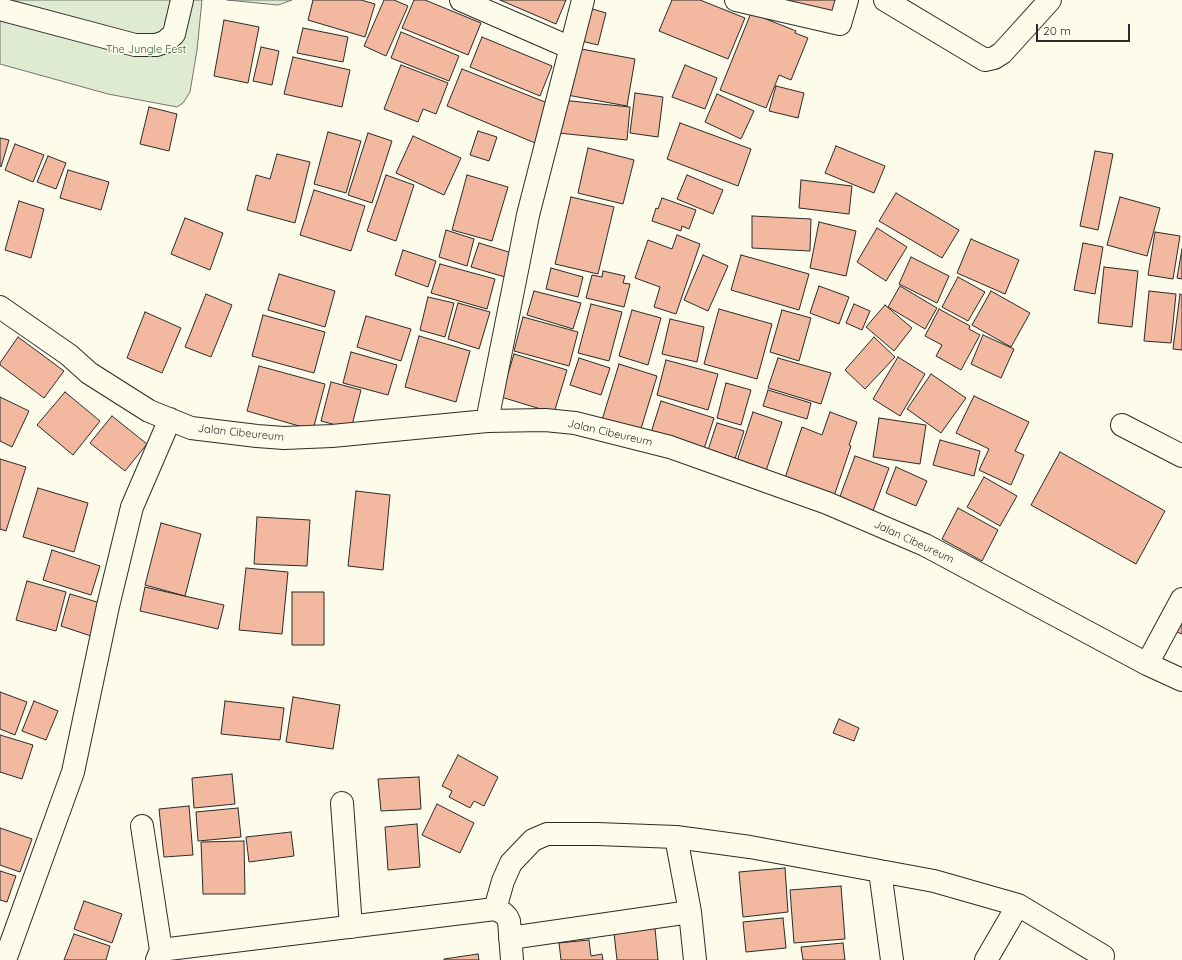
<!DOCTYPE html>
<html>
<head>
<meta charset="utf-8">
<style>
	body { margin:0 }
	#map { position:relative; width:1182px; height:960px; overflow:hidden; background:#fdfbea; font-family:Quicksand,sans-serif }
	canvas { display:block }
	.scale { position:absolute; left:1036px; top:24px; width:94px; height:18px; box-sizing:border-box; border:2px solid #2b2b2b; border-top:0; padding-left:5px; font-size:12px; line-height:14px; white-space:nowrap; color:#2b2b2b; -webkit-text-stroke:3px #fdfbea; paint-order:stroke }
</style>
</head>
<body>
<div id="map">
<canvas width="1182" height="960"></canvas>
<div class="scale">20 m</div>
</div>
<script>
const ctx = document.querySelector('canvas').getContext('2d');
ctx.lineJoin = 'round';
function paint(path, color) { ctx.fillStyle = color; ctx.fill(path, 'evenodd'); }
const shape = rows => new Path2D(rows.map(r => 'M' + r).join(''));
function trace(path, color, width, dash) { ctx.strokeStyle = color; ctx.lineWidth = width; ctx.lineCap = dash ? 'butt' : 'round'; ctx.setLineDash(dash || []); ctx.stroke(path); }
function label(font, color, halo, rows, align = 'center') {
  ctx.font = font + ' Quicksand,sans-serif'; ctx.lineWidth = 3; ctx.setLineDash([]); ctx.textBaseline = 'middle'; ctx.strokeStyle = halo; ctx.fillStyle = color; for (const [text, x, y, turn = 0] of rows) {
    ctx.save(); ctx.translate(x, y); ctx.rotate((+turn || 0) * Math.PI / 180); ctx.textAlign = isNaN(turn) ? turn : align; if (halo) ctx.strokeText(text, 0, 0); ctx.fillText(text, 0, 0); ctx.restore();
  }
}
const green = shape([
	[0,0,202,0,197,50,190,92,183,103,177,107,108,94,0,64,0,0],
	[227,0,292,0,278,5,227,0]
]);
paint(green, '#deebd1');
trace(green, '#74746e', 1);
const building = shape([
	[313,0,361,0,375,4,365,37,308,20,313,0],
	[384,0,394,0,408,6,386,56,364,46,384,0],
	[414,0,425,0,481,23,468,55,402,28,414,0],
	[500,0,566,0,556,24,500,0],
	[672,0,700,0,745,18,728,59,659,31,672,0],
	[758,0,840,0,837,18,758,0],
	[586,7,606,13,598,45,577,40,586,7],
	[751,13,796,31,795,33,808,38,791,80,779,75,766,108,720,90,751,13],
	[224,20,259,27,248,83,214,76,224,20],
	[303,28,348,37,343,62,297,53,303,28],
	[401,32,459,56,449,81,391,58,401,32],
	[482,37,552,66,540,96,470,67,482,37],
	[261,47,279,51,272,85,253,81,261,47],
	[576,48,635,59,627,106,567,95,576,48],
	[293,57,350,70,342,107,284,94,293,57],
	[401,65,448,83,436,114,423,109,418,122,384,109,401,65],
	[685,65,717,78,705,109,672,97,685,65],
	[462,69,550,104,535,143,447,106,462,69],
	[776,86,804,93,798,118,769,111,776,86],
	[635,93,663,97,658,137,630,133,635,93],
	[717,94,754,111,741,139,705,122,717,94],
	[561,100,630,107,627,140,558,133,561,100],
	[149,107,177,114,169,151,140,144,149,107],
	[680,123,751,149,738,186,667,159,680,123],
	[478,131,497,137,489,161,470,155,478,131],
	[328,132,361,141,346,193,314,184,328,132],
	[368,133,392,141,372,203,348,195,368,133],
	[413,136,461,158,444,195,396,173,413,136],
	[0,138,9,140,1,167,0,166,0,138],
	[15,144,44,155,33,182,5,170,15,144],
	[836,146,885,166,874,193,825,173,836,146],
	[588,148,634,160,623,204,578,193,588,148],
	[1095,151,1113,154,1098,230,1080,226,1095,151],
	[277,154,310,162,295,223,247,210,256,175,270,179,277,154],
	[48,156,66,163,56,189,37,182,48,156],
	[68,170,109,182,101,210,60,198,68,170],
	[386,175,414,185,396,241,367,231,386,175],
	[467,175,508,187,492,241,452,230,467,175],
	[687,175,723,190,713,214,677,199,687,175],
	[801,180,852,186,849,214,799,208,801,180],
	[314,190,365,206,351,251,300,235,314,190],
	[896,193,959,230,942,258,879,221,896,193],
	[571,197,614,207,598,274,555,264,571,197],
	[1120,197,1160,208,1147,256,1107,245,1120,197],
	[662,198,696,210,689,229,682,226,681,231,652,221,656,208,658,209,662,198],
	[19,201,44,209,31,258,5,250,19,201],
	[752,216,811,219,810,251,752,248,752,216],
	[185,218,223,233,210,270,171,254,185,218],
	[819,222,856,231,846,276,810,268,819,222],
	[877,228,907,247,886,281,857,262,877,228],
	[446,230,474,239,467,266,439,257,446,230],
	[1155,232,1180,236,1173,279,1148,275,1155,232],
	[677,235,700,244,676,314,654,307,660,287,635,278,648,240,672,249,677,235],
	[971,239,1019,260,1005,294,957,273,971,239],
	[479,243,512,253,505,277,471,267,479,243],
	[1083,243,1103,247,1095,294,1074,290,1083,243],
	[1182,249,1182,279,1177,278,1182,249],
	[403,250,436,261,428,287,395,275,403,250],
	[703,255,728,266,708,311,684,300,703,255],
	[741,255,809,274,799,310,731,290,741,255],
	[911,257,949,276,937,303,899,284,911,257],
	[440,264,495,279,487,309,431,293,440,264],
	[1104,267,1138,271,1132,327,1098,323,1104,267],
	[551,268,583,277,578,297,546,289,551,268],
	[603,271,625,276,623,283,630,284,624,307,586,298,592,275,602,277,603,271],
	[279,274,335,291,325,327,268,310,279,274],
	[958,277,985,292,968,321,942,307,958,277],
	[819,286,849,297,839,324,810,313,819,286],
	[900,286,937,308,925,329,888,307,900,286],
	[534,291,581,303,573,329,527,315,534,291],
	[991,291,1030,313,1011,347,972,325,991,291],
	[1149,291,1176,294,1171,343,1144,341,1149,291],
	[206,294,232,305,211,357,185,347,206,294],
	[1180,294,1182,295,1182,350,1173,349,1180,294],
	[428,297,454,303,445,337,420,330,428,297],
	[458,303,490,312,479,349,448,339,458,303],
	[591,304,622,312,609,361,578,353,591,304],
	[854,304,870,311,862,330,846,323,854,304],
	[885,305,912,328,894,351,866,327,885,305],
	[719,309,772,324,757,379,704,364,719,309],
	[939,309,970,326,969,329,980,335,961,370,936,356,942,345,925,336,939,309],
	[632,310,661,318,648,365,619,356,632,310],
	[782,310,811,318,799,361,770,352,782,310],
	[145,312,181,328,162,373,127,358,145,312],
	[263,315,325,332,314,373,252,356,263,315],
	[366,316,411,329,401,361,357,347,366,316],
	[523,317,578,332,569,366,514,351,523,317],
	[670,319,704,327,697,362,662,354,670,319],
	[983,335,1014,349,1001,378,971,364,983,335],
	[419,336,470,351,456,402,405,387,419,336],
	[18,337,64,371,44,398,0,365,0,363,18,337],
	[874,337,895,357,865,389,845,370,874,337],
	[351,352,397,365,388,395,343,383,351,352],
	[514,354,567,370,554,413,501,397,514,354],
	[898,357,925,374,900,416,873,399,898,357],
	[579,358,610,368,601,395,570,385,579,358],
	[778,358,831,373,821,404,768,388,778,358],
	[666,360,718,374,708,410,657,395,666,360],
	[619,364,657,376,640,432,602,420,619,364],
	[259,366,325,384,313,430,247,411,259,366],
	[931,374,966,398,941,433,907,409,931,374],
	[331,382,361,390,351,429,321,421,331,382],
	[726,383,751,390,741,425,717,418,726,383],
	[768,390,811,403,807,419,763,406,768,390],
	[65,392,100,421,73,455,37,425,65,392],
	[974,396,1029,422,1015,451,1024,455,1011,485,979,470,989,449,956,433,974,396],
	[0,397,29,411,12,447,0,441,0,397],
	[661,401,714,418,702,455,649,439,661,401],
	[753,412,782,422,765,474,736,464,753,412],
	[830,412,857,422,849,445,851,446,834,496,785,478,802,427,822,435,830,412],
	[112,416,147,444,125,471,90,443,112,416],
	[879,418,926,425,920,464,873,457,879,418],
	[717,423,744,431,733,465,706,456,717,423],
	[940,440,980,451,974,476,933,465,940,440],
	[1060,452,1165,511,1136,564,1031,505,1060,452],
	[855,456,889,468,873,511,839,499,855,456],
	[0,459,26,467,6,531,0,529,0,459],
	[896,467,927,481,916,506,886,493,896,467],
	[984,477,1017,496,1000,526,967,507,984,477],
	[38,488,88,503,74,552,23,537,38,488],
	[356,491,390,495,383,570,348,566,356,491],
	[958,508,998,530,982,561,942,539,958,508],
	[257,517,310,520,307,566,254,564,257,517],
	[161,523,201,534,185,596,145,585,161,523],
	[52,550,100,566,91,595,43,580,52,550],
	[246,568,288,572,282,634,239,630,246,568],
	[27,581,66,592,56,631,16,620,27,581],
	[145,587,224,605,218,629,140,611,145,587],
	[292,592,324,592,324,645,292,645,292,592],
	[70,594,107,605,97,638,61,626,70,594],
	[1182,620,1182,634,1177,632,1182,620],
	[0,692,27,702,15,735,0,729,0,692],
	[293,697,340,705,333,749,286,742,293,697],
	[34,701,58,711,46,740,22,731,34,701],
	[225,701,284,708,280,740,221,734,225,701],
	[839,719,859,728,854,741,833,733,839,719],
	[0,735,33,745,22,779,0,772,0,735],
	[458,755,498,777,484,806,474,801,470,808,449,797,452,791,442,786,458,755],
	[232,774,235,804,194,808,192,778,232,774],
	[419,777,421,809,381,811,378,779,419,777],
	[437,804,474,823,460,853,422,835,437,804],
	[189,806,193,855,164,857,159,809,189,806],
	[238,808,241,837,198,841,196,812,238,808],
	[417,824,420,867,388,870,385,827,417,824],
	[0,828,32,839,20,872,0,865,0,828],
	[291,832,294,856,249,862,246,837,291,832],
	[244,841,245,894,203,894,201,842,244,841],
	[785,868,788,912,743,917,739,872,785,868],
	[0,871,16,876,7,902,0,900,0,871],
	[841,886,845,939,794,943,790,890,841,886],
	[84,901,122,914,112,943,74,929,84,901],
	[783,918,786,948,746,952,743,922,783,918],
	[655,928,658,960,617,960,614,933,655,928],
	[74,934,110,946,106,960,64,960,74,934],
	[589,940,591,956,602,954,603,960,561,960,559,943,589,940],
	[843,943,845,960,803,960,801,947,843,943],
	[478,954,479,960,444,960,444,959,478,954]
]);
paint(building, '#f2b8a0');
trace(building, '#2b2b2b', 1);
const minor = shape([
	[461,0,571,48],
	[736,0,840,24,847,0],
	[885,0,985,60,994,58,1002,53,1050,0],
	[0,9,135,45,156,45,165,42,174,34,182,0],
	[0,307,69,355,89,373,149,411,191,428,257,436,284,438,332,436,487,421,545,420,575,423,670,447,827,503,925,545,1147,664,1182,680],
	[487,421,528,215,583,0],
	[1122,425,1182,456],
	[1147,664,1182,599],
	[342,803,351,927],
	[142,826,161,950],
	[676,837,690,912,695,960],
	[880,871,892,960],
	[495,909,503,881,511,863,533,840,547,834,597,834,676,837,750,847,934,881,1018,905,1103,956],
	[510,938,690,912],
	[5,960,73,772,108,606,132,507,170,419],
	[157,960,161,950,495,909,503,913,507,917,509,921,512,960],
	[986,960,1018,905]
]);
trace(minor, '#2b2b2b', 24);
trace(minor, '#fdfbea', 22);
label('11px', '#34623c', '#fdfbea', [
	["The Jungle Fest",146,50]
]);
label('11px', '#2b2b2b', '#fdfbea', [
	["Jalan Cibeureum",241,433,6],
	["Jalan Cibeureum",610,433,13],
	["Jalan Cibeureum",914,542,25]
]);
</script>
</body>
</html>
